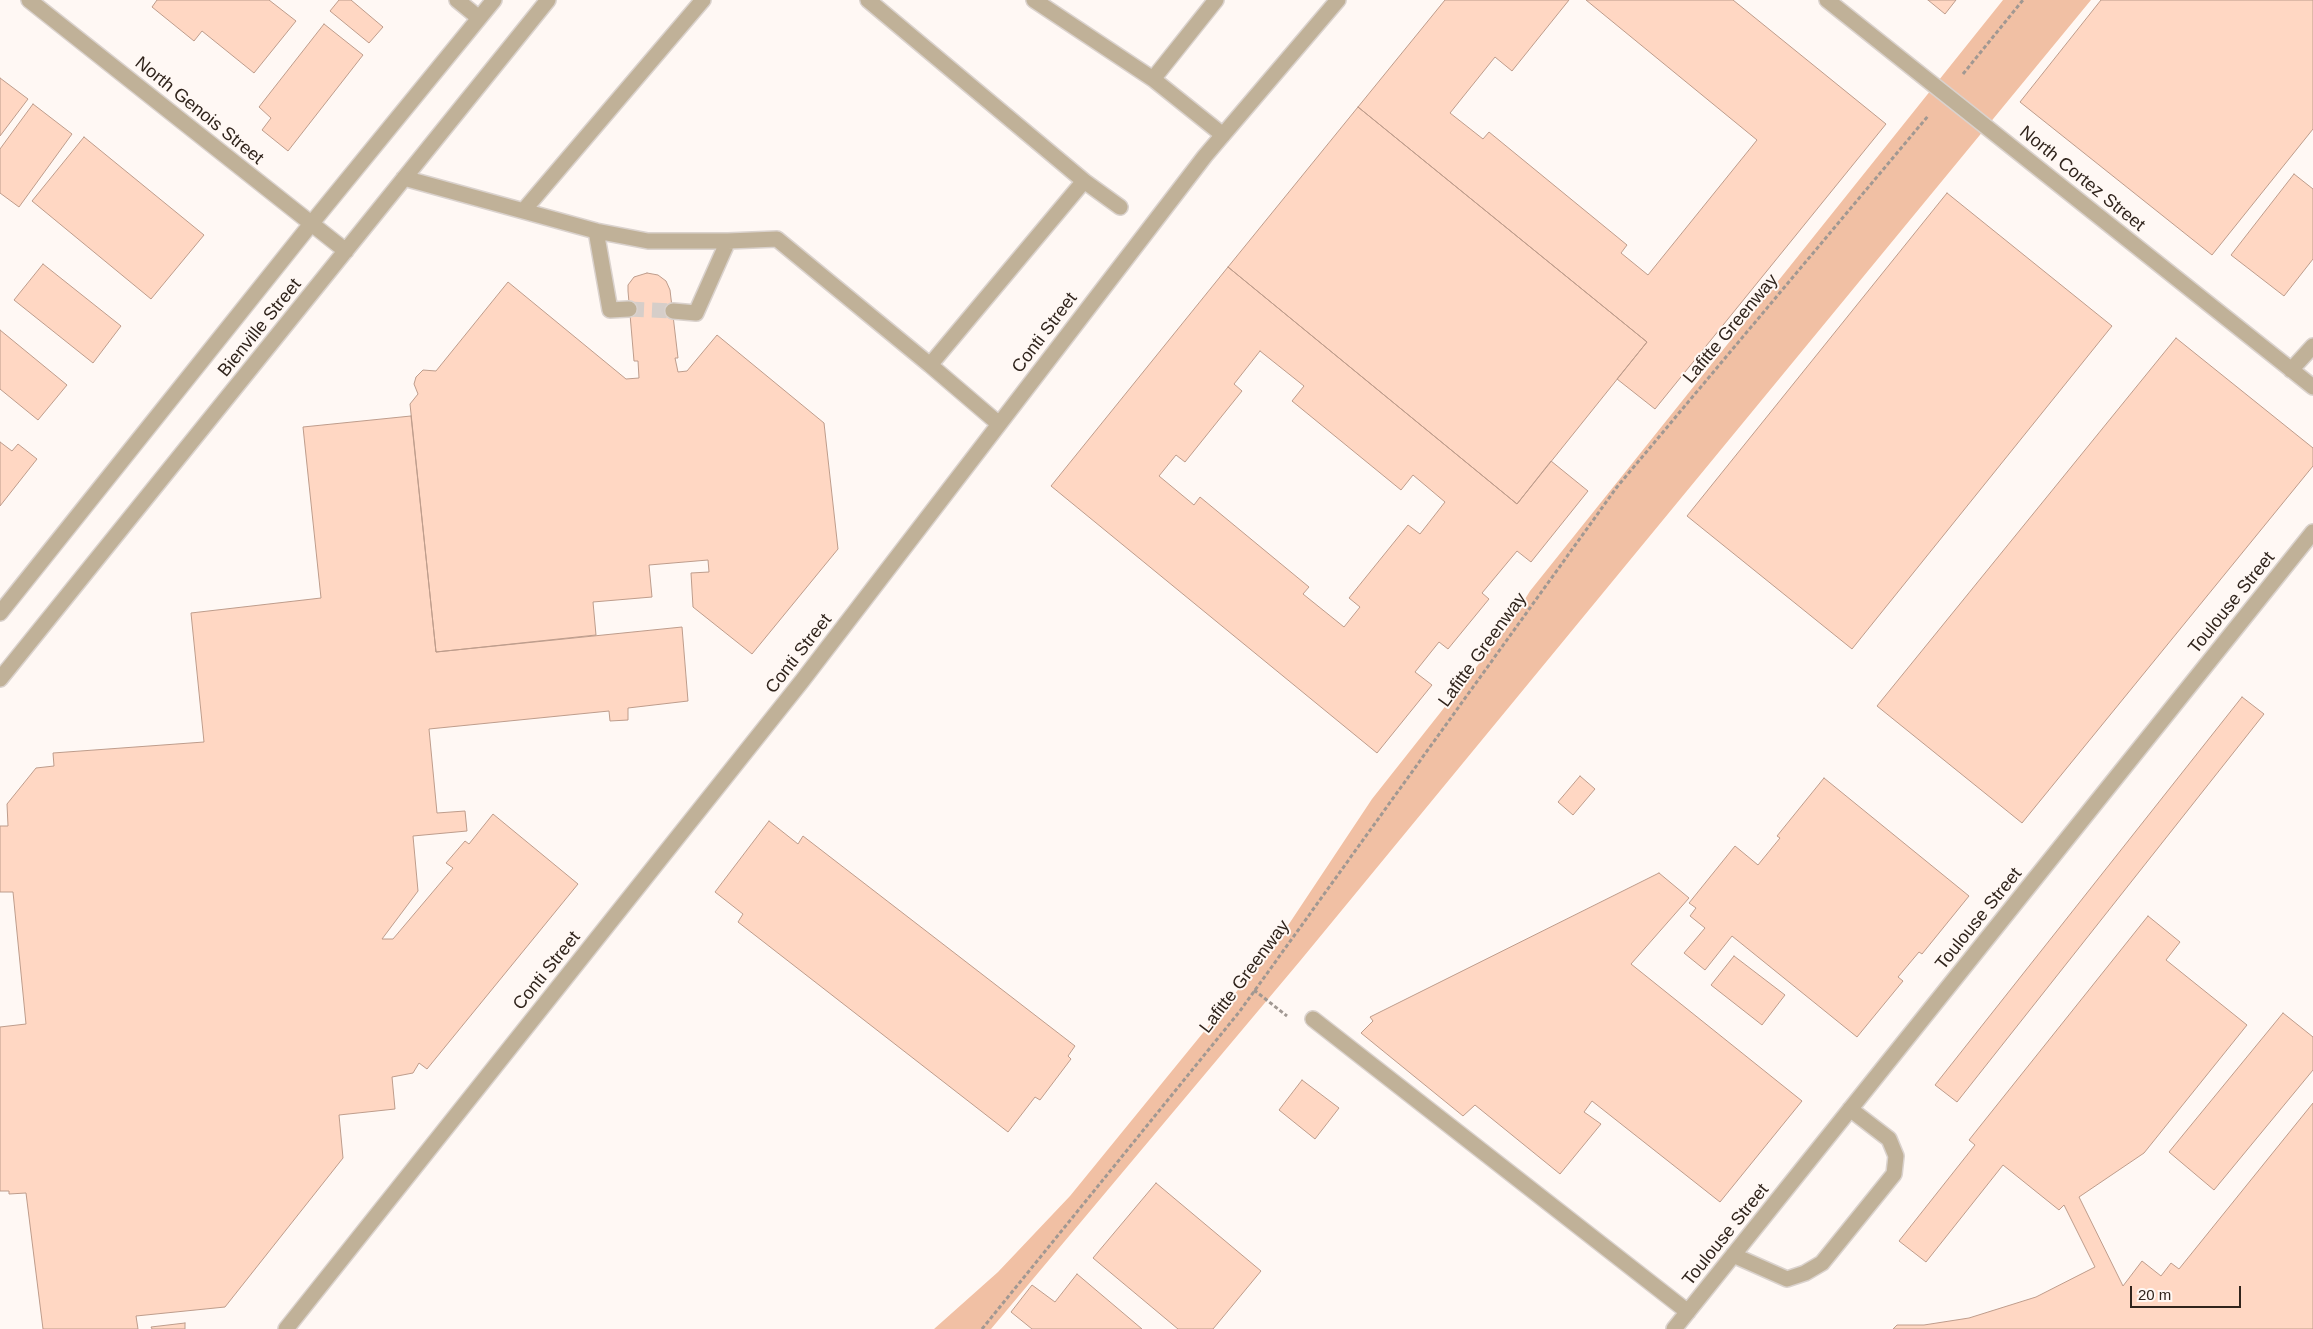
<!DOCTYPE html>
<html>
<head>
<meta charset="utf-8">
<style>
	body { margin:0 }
	#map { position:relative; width:2313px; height:1329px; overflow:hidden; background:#fff8f4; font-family:Helvetica,sans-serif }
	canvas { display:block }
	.scale { position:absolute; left:2130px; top:1286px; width:111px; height:22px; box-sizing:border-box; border:2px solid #30241c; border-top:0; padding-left:6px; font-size:15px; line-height:18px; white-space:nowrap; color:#30241c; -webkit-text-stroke:4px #fff8f4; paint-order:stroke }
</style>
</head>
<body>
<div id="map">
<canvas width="2313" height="1329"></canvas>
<div class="scale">20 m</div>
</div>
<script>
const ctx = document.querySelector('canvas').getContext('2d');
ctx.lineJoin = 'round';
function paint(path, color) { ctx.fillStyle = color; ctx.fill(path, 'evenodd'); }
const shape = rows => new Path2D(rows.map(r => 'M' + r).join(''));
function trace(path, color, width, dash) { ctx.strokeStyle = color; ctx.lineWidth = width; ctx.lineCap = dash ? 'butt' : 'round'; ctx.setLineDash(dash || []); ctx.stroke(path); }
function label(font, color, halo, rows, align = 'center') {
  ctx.font = font + ' Helvetica,sans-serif'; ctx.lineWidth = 4; ctx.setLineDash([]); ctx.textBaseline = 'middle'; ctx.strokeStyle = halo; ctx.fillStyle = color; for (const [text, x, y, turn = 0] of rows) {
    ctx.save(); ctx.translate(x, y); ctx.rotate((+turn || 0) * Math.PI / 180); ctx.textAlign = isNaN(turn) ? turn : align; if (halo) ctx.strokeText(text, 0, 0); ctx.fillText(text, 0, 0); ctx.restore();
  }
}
paint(shape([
	[2003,0,2091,0,1300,961,991,1329,934,1329,998,1272,1070,1196,1277,942,1372,799,1508,627,1530,591]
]), '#f1c0a4');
const building = shape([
	[157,0,269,0,296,21,254,73,202,31,194,41,152,7,157,0],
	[339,0,351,0,383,27,369,43,330,11,339,0],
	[1445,0,1569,0,1512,71,1495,57,1450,113,1483,139,1489,132,1627,245,1621,253,1648,275,1757,140,1586,0,1733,0,1886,124,1655,409,1617,379,1647,342,1358,107,1445,0],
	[1928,0,1956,0,1945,14,1928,0],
	[2101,0,2313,0,2313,129,2212,255,2020,102,2101,0],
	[324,24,363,55,288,151,262,130,271,118,259,107,324,24],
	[0,78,28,99,0,136,0,78],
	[33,104,72,134,19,207,0,193,0,149,33,104],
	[1358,107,1647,342,1517,504,1228,267,1358,107],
	[84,137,204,235,151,299,32,201,84,137],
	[2294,174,2313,189,2313,259,2284,296,2231,255,2294,174],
	[1947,193,2112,326,1852,649,1687,516,1947,193],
	[43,264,121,326,93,363,14,300,43,264],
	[1228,267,1517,504,1551,461,1588,491,1531,562,1517,551,1482,593,1489,599,1448,649,1439,642,1415,672,1432,685,1377,753,1051,486,1228,267],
	[1260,351,1304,386,1292,401,1401,490,1413,475,1445,502,1420,534,1408,525,1349,598,1360,607,1344,627,1303,594,1309,587,1200,497,1194,505,1159,476,1176,455,1185,462,1242,391,1234,384,1260,351],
	[647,273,658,275,666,281,670,290,678,358,675,358,678,372,687,371,717,335,824,423,838,549,752,654,693,607,691,573,709,572,708,560,649,565,652,597,593,602,596,635,436,652,410,404,418,394,414,384,416,377,423,370,436,371,508,282,626,379,639,378,638,361,634,361,628,291,628,285,634,277,647,273],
	[0,330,67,385,38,420,0,389,0,330],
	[2176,338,2313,448,2313,466,2022,823,1877,706,2176,338],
	[411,416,436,652,682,627,688,701,628,708,628,720,610,721,609,711,429,729,437,813,465,811,467,831,413,836,418,891,382,939,393,939,453,868,446,863,465,841,469,844,493,814,578,884,427,1069,419,1063,413,1073,392,1077,395,1109,339,1115,343,1158,225,1307,136,1316,138,1329,43,1329,26,1193,9,1194,9,1191,0,1191,0,1027,26,1024,13,892,0,892,0,826,8,826,7,804,36,768,54,766,53,753,204,742,191,613,321,598,303,427,411,416],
	[0,442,12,451,18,444,37,459,0,506,0,442],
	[2242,697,2264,714,1957,1102,1935,1085,2242,697],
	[1580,776,1595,789,1573,815,1558,802,1580,776],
	[1824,778,1969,896,1922,954,1919,952,1898,977,1903,981,1857,1037,1732,936,1705,970,1684,953,1705,928,1690,916,1696,908,1689,903,1735,846,1758,865,1780,838,1777,836,1824,778],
	[769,821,798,844,803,836,1075,1046,1068,1056,1071,1059,1040,1100,1035,1097,1008,1132,738,922,743,914,715,892,769,821],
	[1659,873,1689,898,1631,964,1802,1101,1720,1202,1592,1101,1584,1112,1601,1124,1560,1174,1475,1105,1463,1116,1361,1033,1373,1021,1370,1017,1659,873],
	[2148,916,2180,942,2166,960,2247,1025,2144,1153,2079,1197,2123,1286,2142,1261,2161,1276,2171,1263,2179,1269,2313,1103,2313,1329,1893,1329,1897,1325,1924,1325,1969,1318,2036,1297,2095,1267,2064,1205,2059,1210,2003,1165,1926,1262,1899,1241,1975,1145,1969,1140,2148,916],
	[1734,956,1785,995,1762,1025,1711,985,1734,956],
	[2283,1013,2313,1037,2313,1070,2214,1190,2169,1152,2283,1013],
	[1302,1080,1339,1108,1315,1139,1279,1110,1302,1080],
	[1156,1183,1261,1271,1213,1329,1178,1329,1093,1258,1156,1183],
	[1077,1274,1142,1329,1032,1329,1011,1312,1032,1285,1055,1302,1077,1274],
	[185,1323,185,1329,152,1329,151,1327,185,1323]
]);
paint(building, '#ffd7c3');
trace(building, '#be9c8b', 1);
trace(shape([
	[629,309,673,311]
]), '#d6cec9', 15, [15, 8]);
const minor = shape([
	[29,0,346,251],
	[457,0,479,18],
	[1034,0,1153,79,1223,135],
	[1827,0,2313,387],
	[1153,79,1216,0],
	[404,178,596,231,648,241,728,241,777,239,930,365,1084,181,868,0],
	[1084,181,1120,207],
	[524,210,703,0],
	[596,231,610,310,629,309],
	[673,311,696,313,728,241],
	[930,365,999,424],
	[2291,370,2313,346],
	[0,613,311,224,494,0],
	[0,679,548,0],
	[1313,1019,1688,1312],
	[1733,1255,1787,1279,1805,1273,1822,1263,1894,1174,1896,1156,1889,1139,1850,1109],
	[286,1329,802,681,1205,156,1338,0],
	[1674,1329,2313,532]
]);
trace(minor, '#dad2cd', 18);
trace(shape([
	[1963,74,2023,0],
	[1254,990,1287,1016],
	[982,1329,1240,1011,1617,487,1928,116]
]), '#a19892', 3, [4, 2.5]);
trace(minor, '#c0b198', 15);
label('18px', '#30241c', '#fff8f4', [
	["North Genois Street",199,111,39],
	["North Cortez Street",2082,179,39],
	["Bienville Street",260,328,-51],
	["Lafitte Greenway",1731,329,-50],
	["Conti Street",1045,333,-53],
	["Toulouse Street",2232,603,-51],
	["Lafitte Greenway",1483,650,-54],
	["Conti Street",799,654,-52],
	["Toulouse Street",1979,919,-51],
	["Conti Street",547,971,-51],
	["Lafitte Greenway",1245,977,-53],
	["Toulouse Street",1726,1235,-51]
]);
</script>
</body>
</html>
